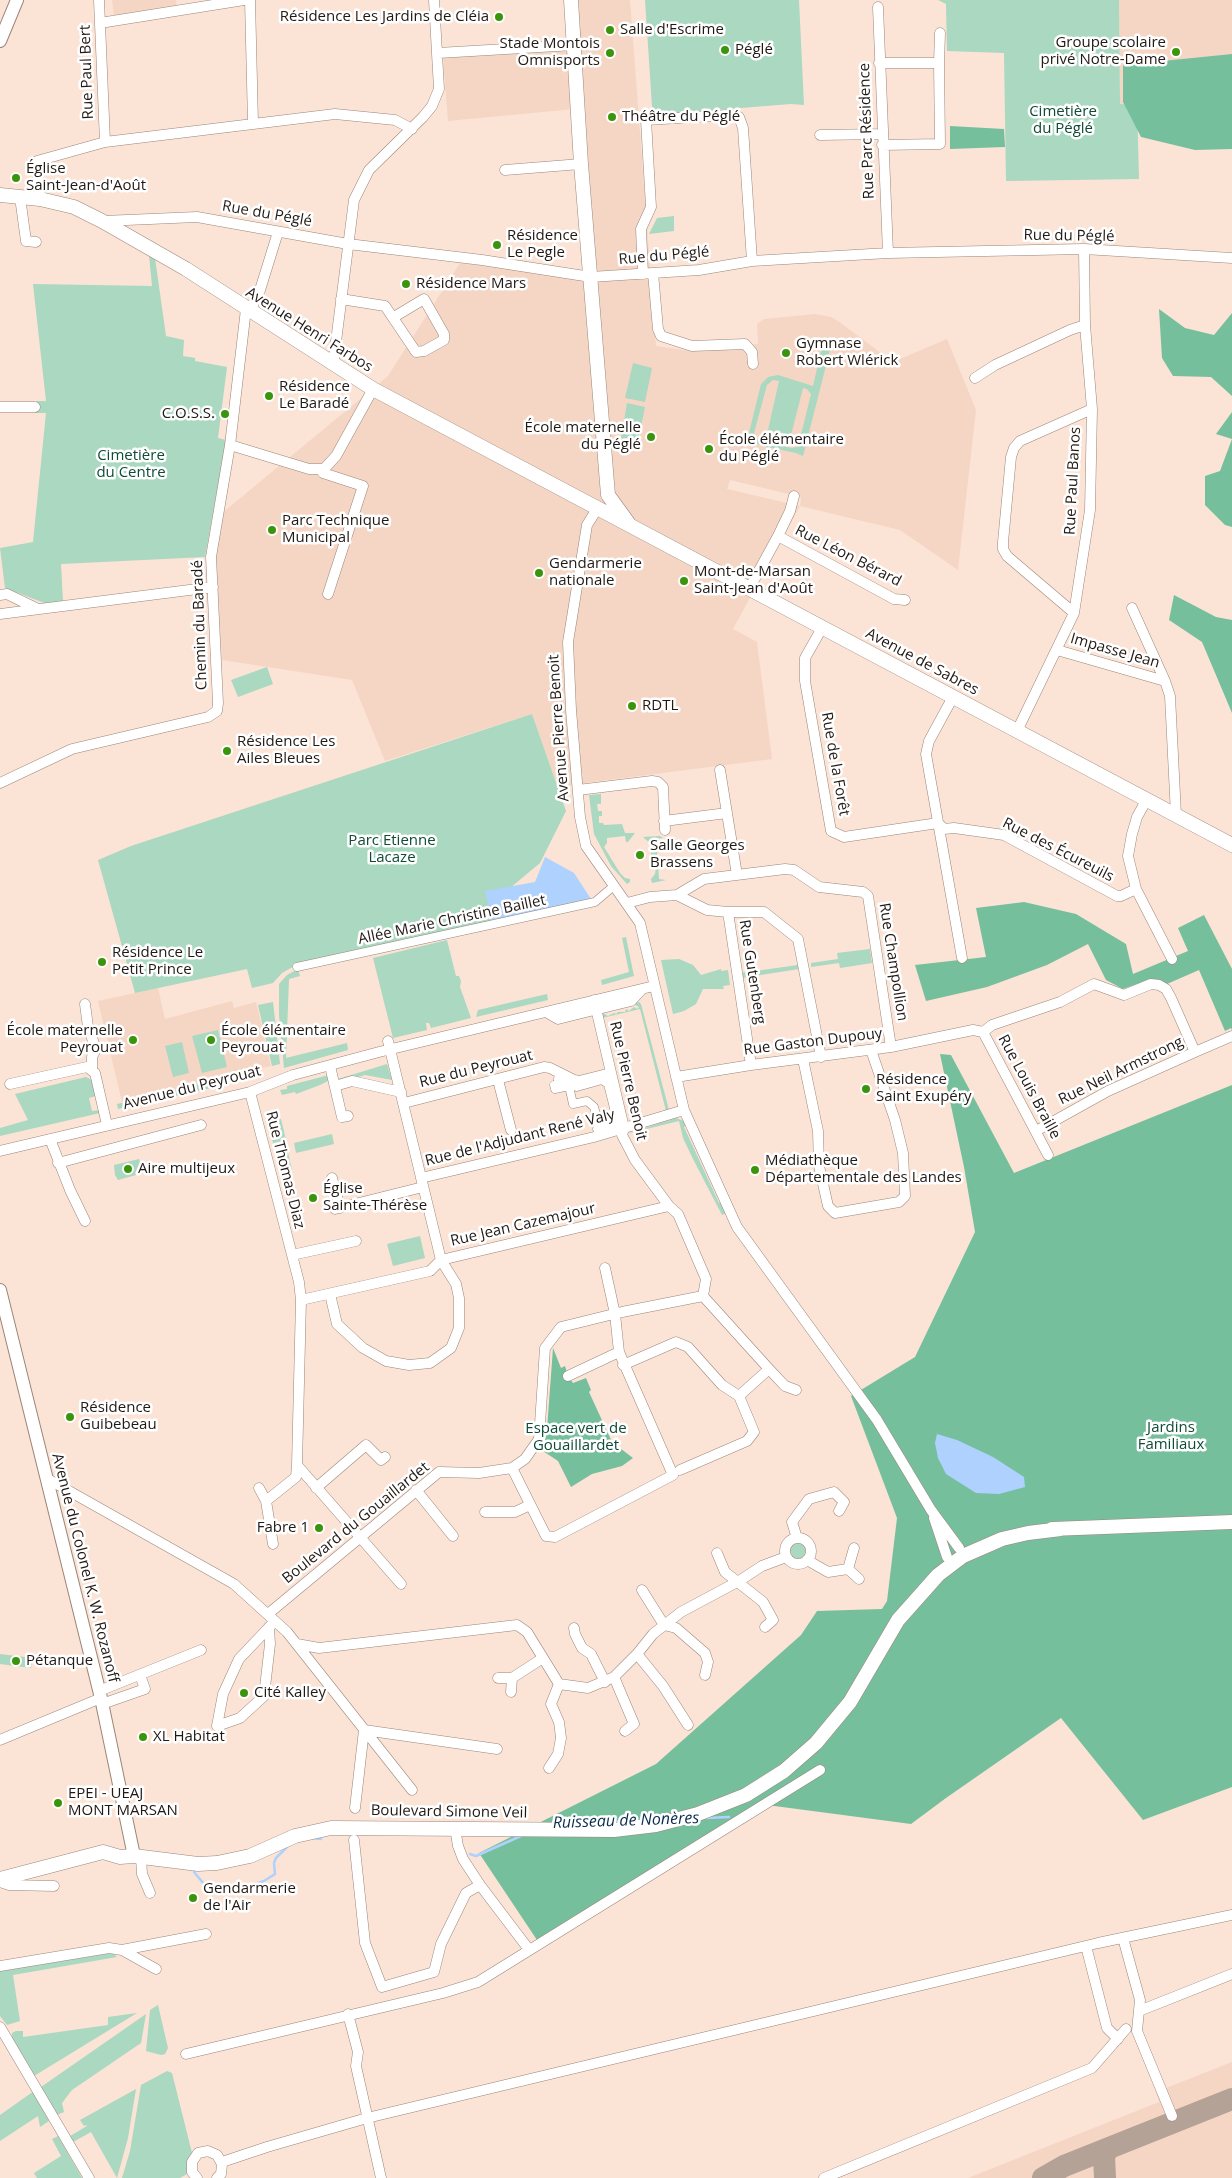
<!DOCTYPE html>
<html>
<head>
<meta charset="utf-8">
<style>
	body { margin:0 }
	canvas { display:block; background:#fbe3d6 }
</style>
</head>
<body>
<canvas width="1232" height="2178"></canvas>
<script>
const ctx = document.querySelector('canvas').getContext('2d');
ctx.lineJoin = 'round';
function paint(path, color) { ctx.fillStyle = color; ctx.fill(path, 'evenodd'); }
const shape = rows => new Path2D(rows.map(r => 'M' + r).join(''));
function trace(path, color, width, dash) { ctx.strokeStyle = color; ctx.lineWidth = width; ctx.lineCap = dash ? 'butt' : 'round'; ctx.setLineDash(dash || []); ctx.stroke(path); }
function label(font, color, halo, rows, align = 'center') {
  ctx.font = font + ' "Open Sans",sans-serif'; ctx.lineWidth = 5; ctx.setLineDash([]); ctx.textBaseline = 'middle'; ctx.strokeStyle = halo; ctx.fillStyle = color; for (const [text, x, y, turn = 0] of rows) {
    ctx.save(); ctx.translate(x, y); ctx.rotate((+turn || 0) * Math.PI / 180); ctx.textAlign = isNaN(turn) ? turn : align; if (halo) ctx.strokeText(text, 0, 0); ctx.fillText(text, 0, 0); ctx.restore();
  }
}
paint(shape([
	[112,0,176,0,177,6,114,16],
	[571,0,630,0,656,346,692,351,758,344,757,324,764,319,815,314,831,317,838,321,893,362,947,339,976,410,958,570,900,530,800,506,733,629,757,642,772,759,585,783,558,788,532,714,385,761,352,680,222,660,214,559,221,514,388,376,460,263,587,274,575,109,448,121,443,57,571,48],
	[730,480,801,497,800,506,727,489],
	[1119,0,1232,0,1232,107,1120,104],
	[158,988,165,1019,232,1001,234,1008,256,1002,271,1066,122,1102,98,1001],
	[1232,2062,1232,2178,968,2178,1159,2102,1156,2092]
]), '#f5d6c4');
paint(shape([
	[645,0,799,0,804,105,791,104,665,114,654,111,652,106],
	[938,0,1119,0,1120,104,1137,105,1139,179,1006,181,1004,53,947,51,946,4],
	[674,216,674,231,649,234,657,218],
	[149,255,155,258,166,336,184,340,183,356,195,358,195,361,227,367,218,438,226,440,205,557,61,564,63,602,47,604,5,588,0,548,33,542,46,413,35,413,36,401,46,401,33,284,152,286],
	[823,342,831,346,803,456,796,453,762,446,753,442,749,433,761,384,768,377,778,375,813,386],
	[773,380,779,381,768,430,791,435,803,388,807,389,811,394,798,447,791,448,761,440,756,438,754,433,767,385],
	[633,363,652,368,645,402,625,398],
	[627,403,645,407,638,441,621,438],
	[267,667,273,684,238,697,231,680],
	[532,714,566,811,540,863,510,888,591,899,593,901,296,965,282,973,273,983,252,988,247,969,135,993,98,860,131,846],
	[601,794,601,804,597,804,598,811,602,811,602,816,599,816,599,823,603,823,604,825,622,824,625,833,635,833,628,842,626,842,625,836,607,838,607,843,604,847,620,873,625,878,630,879,630,882,627,884,611,866,594,834,589,795],
	[660,836,663,838,656,839,659,879,666,880,652,883,651,879,655,874,657,863,651,858,651,844,643,837],
	[626,937,634,976,602,985,601,980,629,972,622,938],
	[447,940,456,976,459,976,461,981,460,987,471,1018,431,1028,429,1023,426,1023,427,1030,393,1038,373,958],
	[870,949,872,963,840,968,839,963,811,967,811,963,838,959,837,953],
	[679,959,693,965,701,975,721,969,721,971,728,970,730,985,723,986,724,989,703,989,696,1004,684,1011,673,1014,661,960],
	[798,965,799,969,741,978,741,973],
	[298,969,300,976,289,979,286,1058,347,1043,348,1050,284,1068,279,1015,279,984,287,975],
	[547,994,548,1000,476,1017,478,1010],
	[273,1002,280,1064,272,1066,258,1005],
	[639,1002,641,1004,669,1110,666,1111,640,1009,602,1018,601,1012,608,1016,614,1013,616,1014,618,1012,625,1012,626,1009,629,1011,634,1007,637,1009,639,1007,634,1004],
	[218,1030,227,1067,202,1073,192,1036],
	[182,1042,189,1073,173,1077,165,1046],
	[387,1064,392,1080,365,1075,336,1084,335,1080],
	[329,1075,330,1080,320,1085,296,1094,295,1092,282,1095,280,1090,287,1089,287,1086],
	[86,1077,92,1080,96,1096,89,1098,92,1111,100,1110,100,1113,0,1136,0,1128,28,1120,15,1094],
	[224,1078,225,1085,118,1109,117,1104],
	[676,1118,684,1121,686,1125,684,1127,719,1203,723,1201,728,1212,722,1215,693,1159,683,1138,679,1121,626,1134],
	[281,1119,286,1140,273,1143,268,1122],
	[332,1134,334,1144,296,1153,294,1143],
	[287,1148,292,1170,281,1172,275,1151],
	[139,1159,143,1173,118,1180,115,1175,114,1165],
	[420,1236,425,1258,393,1266,387,1244],
	'789 1551a9 9 0 1 1 18 0a9 9 0 1 1-18 0Z',
	[0,1654,33,1658,31,1668,0,1664],
	[112,1953,117,1957,13,1975,20,2021,7,2025,0,2016,0,1971],
	[158,2005,168,2048,165,2054,161,2055,146,2051,150,2010],
	[137,2013,34,2076,12,2037,12,2033,16,2031,23,2031,23,2037,108,2025,108,2017],
	[146,2014,141,2043,72,2090,62,2103,64,2112,57,2115,41,2087],
	[167,2071,172,2073,192,2153,187,2174,180,2178,122,2178,130,2151,141,2085],
	[136,2089,128,2138,117,2178,91,2132,73,2142,70,2136,87,2126,86,2125,84,2126,80,2120],
	[34,2091,49,2121,40,2127,38,2116,0,2141,0,2115],
	[58,2136,82,2178,37,2178,34,2173,61,2156,52,2139]
]), '#aad8c1');
paint(shape([
	[1232,54,1232,149,1195,150,1141,137,1123,102,1123,65],
	[950,126,1004,129,1005,147,950,149],
	[1159,309,1185,328,1214,335,1232,313,1232,396,1211,377,1173,376,1162,358],
	[1232,412,1232,527,1225,525,1205,505,1205,476,1220,471,1232,439,1216,434],
	[1174,595,1216,617,1232,620,1232,713,1202,642,1169,620],
	[1024,902,1076,914,1126,944,1133,974,1188,951,1178,928,1204,915,1232,969,1232,1030,1231,1028,1225,1031,1199,970,1167,984,1161,980,1152,979,1123,989,1106,980,1088,944,1047,965,987,987,926,1001,915,965,986,957,976,908],
	[940,1054,951,1055,1014,1173,1232,1085,1232,1787,1143,1820,1061,1718,946,1798,911,1824,767,1805,537,1940,479,1853,656,1764,801,1635,817,1611,882,1609,887,1601,897,1518,851,1396,915,1357,975,1232,964,1167],
	[553,1348,561,1368,565,1366,568,1376,573,1383,586,1378,591,1390,589,1392,612,1442,633,1458,622,1466,592,1474,571,1487,558,1461,540,1449,547,1429]
]), '#76bf9d');
paint(shape([
	[545,857,574,873,591,899,492,921,485,891,535,882],
	[937,1434,957,1440,993,1457,1024,1477,1025,1487,999,1494,976,1493,946,1474,938,1458,935,1443]
]), '#aed2fd');
trace(shape([
	[706,1818,729,1817],
	[586,1823,633,1821],
	[312,1838,321,1839],
	[470,1854,476,1856,523,1835],
	[194,1872,204,1884,218,1892,231,1893,264,1881,275,1874,274,1863,276,1858,289,1845]
]), '#aed2fd', 2.5);
trace(shape([
	[1043,2178,1064,2166,1232,2099],
	[1105,2178,1104,2156,1108,2149]
]), '#b4a297', 22);
const pedestrian = shape([
	[297,967,595,902,609,890],
	[558,1079,577,1087,602,1080,608,1084,617,1120,616,1124,597,1129,599,1125,594,1107,587,1101,573,1104,569,1086,555,1089,554,1085,559,1084,558,1079]
]);
const minor = shape([
	[99,0,105,142],
	[250,0,253,123],
	[878,7,888,253],
	[100,23,244,0],
	[438,53,574,45],
	[879,63,939,63,940,144,882,145],
	[939,63,940,33],
	[820,135,882,134],
	[505,170,581,164],
	[20,197,26,241,36,242],
	[40,199,37,161,105,142,335,114,395,120,412,129],
	[103,221,197,217,348,244,482,260,591,277,699,270,752,261,888,253,1084,249,1232,258],
	[653,273,658,329,661,336,692,346,745,344,752,352,753,364],
	[643,274,641,229,651,207,646,120,728,115,739,117,743,128,752,261],
	[341,299,385,306,416,352,424,351,444,340,444,334,424,299,394,317],
	[250,311,260,290,278,232],
	[333,365,354,200,369,170,423,117,432,106,439,89,434,0],
	[975,378,995,365,1070,330,1085,325],
	[0,407,35,407],
	[230,445,309,469,324,469,336,456,373,389],
	[324,469,323,473,363,486,328,594],
	[597,509,587,525,568,642,571,710,580,817,586,846,640,923,684,1110,737,1227,877,1420,931,1510,959,1548],
	[778,536,894,599,905,600],
	[749,589,778,536,790,511,794,496],
	[0,595,7,594,38,609],
	[1132,608,1165,681,1170,696,1176,815],
	[1074,613,1007,556,1003,549,1003,542,1011,457,1014,448,1020,441,1092,409],
	[0,614,213,587],
	[822,628,805,658,805,681,831,831,844,837,938,823],
	[1057,650,1165,681],
	[953,697,929,741,926,754,962,958],
	[1017,731,1074,613,1090,510,1092,409,1085,325,1084,249],
	[720,770,737,875],
	[0,783,72,749,208,717,217,711,218,703,211,557,230,445,246,309],
	[578,790,652,781,658,782,663,787,665,830],
	[664,821,727,813],
	[938,823,944,829,954,828,1004,835,1117,896,1121,896,1136,889,1128,856,1132,834,1137,817,1147,799],
	[1136,889,1172,959],
	[677,895,707,910,728,912,764,912,798,939,821,1057],
	[627,903,650,897,677,895,704,879,785,869,794,870,819,887,863,892,868,896,891,1047],
	[728,912,751,1065],
	[594,1000,624,1128,622,1135,635,1160,669,1206,678,1214,706,1279,703,1296],
	[85,1004,88,1027,96,1049,92,1057,92,1070],
	[546,1012,558,1019,582,1013,631,1001,642,989],
	[983,1032,992,1025,1060,1002,1094,984,1124,995,1151,984,1159,985,1166,989,1171,998,1195,1052,1108,1091,1036,1131],
	[983,1032,1048,1155],
	[1195,1052,1232,1036],
	[803,1059,818,1131,819,1166,828,1206,835,1213,899,1202,905,1196,903,1153,895,1120,871,1050],
	[330,1066,342,1117,348,1116],
	[676,1077,751,1065,891,1047,973,1030,983,1032],
	[498,1080,511,1130],
	[10,1084,87,1067,95,1073,107,1125],
	[335,1086,352,1081,401,1092],
	[250,1092,299,1282,301,1300,297,1465,401,1584],
	[404,1103,544,1067,550,1068,574,1080,579,1081,611,1073],
	[50,1139,70,1190,85,1221],
	[0,1151,250,1092,293,1075,379,1052,654,986],
	[58,1163,201,1125],
	[332,1178,340,1208],
	[421,1178,594,1137,684,1110],
	[335,1209,423,1187],
	[292,1255,356,1241],
	[330,1294,337,1324,363,1348,386,1361,409,1365,430,1363,451,1348,459,1328,459,1298,456,1284,441,1260,388,1041],
	[703,1296,769,1369,785,1386,796,1390],
	[301,1300,430,1271,441,1260,669,1206],
	[623,1365,676,1342,688,1347,722,1385,739,1396,769,1369],
	[568,1376,619,1352],
	[512,1468,546,1536,555,1537,673,1475,619,1352,615,1314,605,1268],
	[680,1470,747,1441,754,1432,739,1396],
	[46,1478,234,1584,287,1632,412,1790],
	[259,1488,266,1501,296,1477,297,1465],
	[316,1488,366,1445,381,1460,385,1457],
	[416,1490,453,1536],
	[266,1501,273,1544],
	[485,1512,515,1512,530,1505],
	[934,1518,947,1557],
	[797,1538,792,1522,809,1499,834,1492,844,1502,839,1511],
	'785 1551a13 13 0 1 1 26 0a13 13 0 1 1-26 0Z',
	[717,1553,725,1572,763,1602,773,1620,765,1627],
	[807,1560,828,1572,848,1569,854,1548],
	[848,1569,859,1579],
	[642,1590,664,1625,676,1628,705,1653,708,1662,705,1675],
	[268,1614,439,1472,479,1473,512,1468,525,1459,539,1439,545,1348,561,1327,622,1312,703,1296],
	[269,1627,270,1644,264,1696,240,1718,217,1726,223,1694,239,1659,275,1621],
	[574,1628,575,1634,582,1648,591,1654,605,1682],
	[297,1644,319,1648,517,1625,527,1632,559,1684,588,1688,614,1677,637,1654,653,1634,681,1612,739,1581,762,1566,786,1557],
	[637,1654,663,1686,688,1725],
	[614,1677,634,1724,625,1731],
	[498,1678,512,1678],
	[99,1691,201,1650],
	[511,1692,512,1678,543,1658],
	[102,1704,145,1689,140,1675],
	[0,1740,101,1698],
	[549,1768,558,1754,561,1738,559,1722,551,1704,559,1684],
	[355,1808,364,1730,497,1749],
	[455,1828,458,1846,463,1859,480,1885,527,1947],
	[354,1840,365,1943,382,1987,434,1972,441,1944,466,1893,480,1885],
	[141,1857,142,1874,150,1893],
	[0,1882,9,1885,54,1886],
	[1123,1938,1140,2000,1137,2031,1172,2116],
	[1086,1946,1107,2028,1118,2039],
	[122,1950,156,1969],
	[0,1966,109,1948,122,1950,206,1934],
	[1139,2011,1232,1974],
	[348,2014,358,2052,356,2066,381,2178],
	[0,2027,89,2178],
	[186,2054,443,1993,478,1982,820,1770],
	[222,2162,267,2147,367,2118,1098,1943,1232,1915],
	[197,2178,192,2172,192,2162,198,2153,208,2151,217,2155,222,2164,221,2174,217,2178],
	[824,2178,1092,2068,1126,2029]
]);
const tertiary = shape([
	[0,41,17,0],
	[0,1290,101,1698,134,1856]
]);
const secondary = shape([
	[571,0,581,164,608,495],
	[0,195,40,199,74,207,102,221,186,269,373,389,1232,845],
	[608,495,629,524],
	[1052,1529,1232,1522],
	[0,1879,103,1852,120,1857,134,1856,198,1864,217,1863,250,1856,295,1836,331,1828,614,1830,656,1825,698,1814,746,1795,784,1771,816,1743,850,1702,898,1620,938,1575,963,1556,1002,1539,1028,1533,1061,1529]
]);
trace(pedestrian, '#9b8679', 9);
trace(minor, '#9b8679', 11);
trace(tertiary, '#9b8679', 14);
trace(secondary, '#9b8679', 15);
trace(pedestrian, '#fff', 8);
trace(minor, '#fff', 10);
trace(tertiary, '#fff', 12);
trace(secondary, '#fff', 14);
for (const [x, y, r, color] of [
	[499,17,5,"#3a940c"],
	[610,30,5,"#3a940c"],
	[725,50,5,"#3a940c"],
	[1176,52,5,"#3a940c"],
	[610,53,5,"#3a940c"],
	[612,117,5,"#3a940c"],
	[16,178,5,"#3a940c"],
	[497,245,5,"#3a940c"],
	[406,284,5,"#3a940c"],
	[786,353,5,"#3a940c"],
	[269,396,5,"#3a940c"],
	[225,414,5,"#3a940c"],
	[651,437,5,"#3a940c"],
	[709,449,5,"#3a940c"],
	[272,530,5,"#3a940c"],
	[539,573,5,"#3a940c"],
	[684,581,5,"#3a940c"],
	[632,706,5,"#3a940c"],
	[227,751,5,"#3a940c"],
	[640,855,5,"#3a940c"],
	[102,962,5,"#3a940c"],
	[133,1040,5,"#3a940c"],
	[211,1040,5,"#3a940c"],
	[866,1089,5,"#3a940c"],
	[128,1169,5,"#3a940c"],
	[755,1170,5,"#3a940c"],
	[313,1198,5,"#3a940c"],
	[70,1417,5,"#3a940c"],
	[319,1528,5,"#3a940c"],
	[16,1661,5,"#3a940c"],
	[244,1693,5,"#3a940c"],
	[143,1737,5,"#3a940c"],
	[58,1803,5,"#3a940c"],
	[193,1898,5,"#3a940c"]
]) { const dot = new Path2D(); dot.arc(x, y, r, 0, 2 * Math.PI); ctx.fillStyle = color; ctx.fill(dot); trace(dot, '#fff', 2); }
label('15px', '#211914', '#fff', [
	["Résidence Les Jardins de Cléia",489,17,"right"],
	["Salle d'Escrime",620,30],
	["Groupe scolaire",1166,43,"right"],
	["privé Notre-Dame",1166,60,"right"],
	["Stade Montois",600,44,"right"],
	["Omnisports",600,61,"right"],
	["Péglé",735,50],
	["Théâtre du Péglé",622,117],
	["Église",26,169],
	["Saint-Jean-d'Août",26,186],
	["Résidence",507,236],
	["Le Pegle",507,253],
	["Résidence Mars",416,284],
	["Gymnase",796,344],
	["Robert Wlérick",796,361],
	["Résidence",279,387],
	["Le Baradé",279,404],
	["C.O.S.S.",215,414,"right"],
	["École maternelle",641,428,"right"],
	["du Péglé",641,445,"right"],
	["École élémentaire",719,440],
	["du Péglé",719,457],
	["Parc Technique",282,521],
	["Municipal",282,538],
	["Gendarmerie",549,564],
	["nationale",549,581],
	["Mont-de-Marsan",694,572],
	["Saint-Jean d'Août",694,589],
	["RDTL",642,706],
	["Résidence Les",237,742],
	["Ailes Bleues",237,759],
	["Salle Georges",650,846],
	["Brassens",650,863],
	["Résidence Le",112,953],
	["Petit Prince",112,970],
	["École maternelle",123,1031,"right"],
	["Peyrouat",123,1048,"right"],
	["École élémentaire",221,1031],
	["Peyrouat",221,1048],
	["Résidence",876,1080],
	["Saint Exupéry",876,1097],
	["Médiathèque",765,1161],
	["Départementale des Landes",765,1178],
	["Aire multijeux",138,1169],
	["Église",323,1189],
	["Sainte-Thérèse",323,1206],
	["Résidence",80,1408],
	["Guibebeau",80,1425],
	["Fabre 1",309,1528,"right"],
	["Pétanque",26,1661],
	["Cité Kalley",254,1693],
	["XL Habitat",153,1737],
	["EPEI - UEAJ",68,1794],
	["MONT MARSAN",68,1811],
	["Gendarmerie",203,1889],
	["de l'Air",203,1906]
], 'left');
label('15px', '#211914', '#fff', [
	["Rue Paul Bert",87,72,-92],
	["Rue Parc Résidence",867,131,-92],
	["Rue du Péglé",267,214,10],
	["Rue du Péglé",1069,236,1],
	["Rue du Péglé",664,256,-5],
	["Avenue Henri Farbos",309,330,32],
	["Rue Paul Banos",1073,481,-87],
	["Rue Léon Bérard",848,556,27],
	["Chemin du Baradé",200,625,-92],
	["Impasse Jean",1115,651,16],
	["Avenue de Sabres",922,662,28],
	["Avenue Pierre Benoit",559,728,-94],
	["Rue de la Forêt",835,764,80],
	["Rue des Écureuils",1058,850,27],
	["Allée Marie Christine Baillet",452,920,-12],
	["Rue Champollion",893,962,81],
	["Rue Gutenberg",752,972,81],
	["Rue Gaston Dupouy",813,1042,-7],
	["Rue du Peyrouat",476,1069,-14],
	["Rue Neil Armstrong",1121,1071,-26],
	["Rue Pierre Benoit",628,1081,77],
	["Rue Louis Braille",1029,1087,62],
	["Avenue du Peyrouat",192,1088,-14],
	["Rue de l'Adjudant René Valy",520,1138,-14],
	["Rue Thomas Diaz",285,1170,76],
	["Rue Jean Cazemajour",523,1225,-13],
	["Boulevard du Gouaillardet",356,1523,-39],
	["Avenue du Colonel K. W. Rozanoff",85,1568,76],
	["Boulevard Simone Veil",449,1812,1]
]);
label('15px', '#0f4b35', '#fff', [
	["Cimetière",1063,112],
	["du Péglé",1063,129],
	["Cimetière",131,456],
	["du Centre",131,473],
	["Parc Etienne",392,841],
	["Lacaze",392,858],
	["Jardins",1171,1428],
	["Familiaux",1171,1445],
	["Espace vert de",576,1429],
	["Gouaillardet",576,1446]
]);
label('italic 16px', '#0c2c4e', '#fff', [
	["Ruisseau de Nonères",626,1821,-2]
]);
</script>
</body>
</html>
